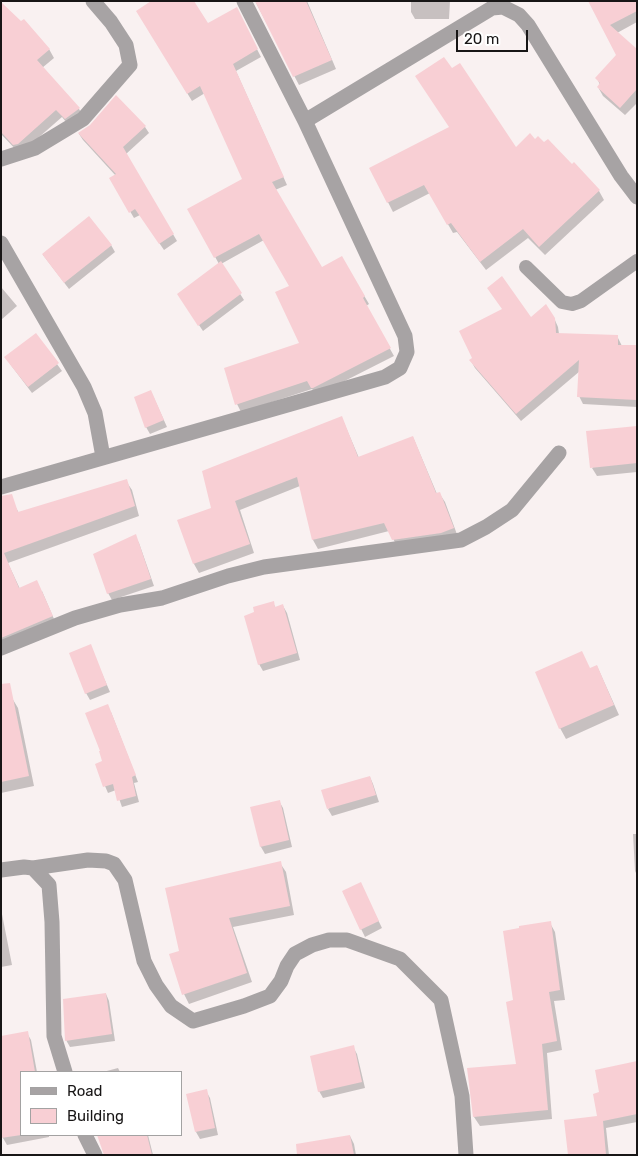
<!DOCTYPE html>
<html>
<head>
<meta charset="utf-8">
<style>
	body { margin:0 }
	#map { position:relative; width:638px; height:1156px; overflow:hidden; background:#f9f1f1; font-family:Rubik,sans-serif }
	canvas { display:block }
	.frame { position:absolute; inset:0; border:2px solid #181616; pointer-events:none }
	.legend { position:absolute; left:20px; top:1071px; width:162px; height:65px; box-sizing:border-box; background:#fff; border:1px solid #a3a2a2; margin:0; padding:6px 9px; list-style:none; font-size:15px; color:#181616 }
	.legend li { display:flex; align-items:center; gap:10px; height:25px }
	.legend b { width:25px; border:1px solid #a3a2a2 }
	.scale { position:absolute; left:456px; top:30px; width:72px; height:22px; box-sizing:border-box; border:2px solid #181616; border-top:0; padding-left:6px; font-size:15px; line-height:18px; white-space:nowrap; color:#181616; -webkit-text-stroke:4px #fff; paint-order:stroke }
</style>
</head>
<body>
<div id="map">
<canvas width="638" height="1156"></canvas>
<div class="frame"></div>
<ul class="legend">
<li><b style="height:6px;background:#a7a3a4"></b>Road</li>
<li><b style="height:14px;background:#f8cfd4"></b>Building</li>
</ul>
<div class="scale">20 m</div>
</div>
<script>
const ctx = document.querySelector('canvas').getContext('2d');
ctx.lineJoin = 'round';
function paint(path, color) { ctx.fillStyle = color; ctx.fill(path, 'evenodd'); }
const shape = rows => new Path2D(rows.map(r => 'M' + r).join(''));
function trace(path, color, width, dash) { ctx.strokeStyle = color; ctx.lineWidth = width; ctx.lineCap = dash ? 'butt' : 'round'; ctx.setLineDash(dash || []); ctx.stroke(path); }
paint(shape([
	[255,1,307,1,336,69,299,85],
	[411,1,450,1,449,19,415,19,411,12],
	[589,1,637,1,637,22,617,33,637,51,637,103,625,115,603,96,598,87,600,85,597,78,618,55],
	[1,4,49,49,54,58,42,68,79,109,84,117,70,127,62,117,22,152,19,153,1,134],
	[240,16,261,57,236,71,287,185,275,190,322,269,342,258,369,304,366,306,394,356,317,395,312,389,241,412,237,404,301,344,291,286,264,240,221,264,244,300,203,331,182,300,219,264,189,209,244,180,205,93,192,101,142,19,208,25],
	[145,127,149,133,126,154,177,241,164,250,140,215,134,218,111,179,116,176,83,140,79,134],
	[515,149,571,166,599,191,604,200,545,255,528,238,486,270,457,232,453,233,430,193,393,212,371,169],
	[111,245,115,252,69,289,43,255],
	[1,287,17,306,1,320],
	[554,318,558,327,559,334,617,336,622,346,637,346,637,407,583,404,579,396,580,371,521,421,475,368,471,361,531,319],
	[36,335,62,371,32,393,10,364],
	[154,398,167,427,150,434,146,427],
	[342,418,359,458,413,437,437,494,439,493,445,502,458,537,398,548,389,531,318,549,313,540,300,486,240,510,254,553,199,573,194,564,179,521,212,509],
	[637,427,637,472,597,476,592,468],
	[126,481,132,490,139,516,8,563,20,589,42,591,57,626,1,650,1,511,15,506,19,513],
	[135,536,139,543,154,586,112,600,108,593],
	[273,603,276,608,283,606,287,613,300,660,263,671,259,664],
	[90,646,110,692,90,700,86,693],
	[597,666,619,715,566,739,560,728,590,669],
	[12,698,18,708,34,786,1,793,1,700],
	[111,712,138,782,134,783,139,802,122,807,116,790,108,793,96,765,103,762,102,752],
	[370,777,373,784,379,802,332,816,328,809],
	[279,801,283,808,292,847,265,854,261,847,252,808],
	[633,834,637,834,637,875,635,871],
	[280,863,286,872,294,915,233,927,252,982,189,1004,184,994,180,951],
	[364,891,382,928,365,937,343,892],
	[1,909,12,965,1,967],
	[550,923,555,932,565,1000,554,1001,562,1050,547,1053,552,1119,480,1126,474,1117,469,1069,517,1065,515,1001],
	[106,994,109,1001,115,1041,70,1047,66,1040],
	[27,1033,31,1040,37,1072,21,1072,21,1135,49,1135,49,1137,7,1145,3,1138,1,1129],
	[353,1047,357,1054,365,1088,323,1098,319,1091],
	[637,1063,637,1122,606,1128,609,1155,569,1155,598,1117,601,1093],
	[118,1068,120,1072,103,1072],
	[206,1091,210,1098,218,1135,200,1139,196,1132],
	[98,1135,148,1135,153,1155,105,1155],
	[350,1136,354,1144,356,1155,313,1155]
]), '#0003');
paint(shape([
	[151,1,194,1,208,23,237,7,258,49,233,64,284,177,272,182,322,267,342,256,365,296,363,298,391,348,313,388,311,388,307,381,235,405,224,368,299,343,275,292,289,286,259,234,214,258,187,209,242,179,200,86,187,94,136,11],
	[255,1,306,1,332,60,293,77],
	[588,1,637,1,637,11,610,25,637,49,637,89,620,108,597,87,600,83,595,78,616,55],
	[1,2,21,21,24,19,50,49,37,60,80,108,65,119,56,110,18,144,13,145,1,132],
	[444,57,452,68,460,63,516,147,530,133,535,139,538,136,544,142,548,139,572,164,574,162,600,190,539,247,523,229,480,262,451,223,447,225,424,185,387,203,369,168,449,127,415,76],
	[116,95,146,126,123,147,174,234,159,244,135,209,129,213,109,178,116,174,78,133,90,125],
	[89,216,112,245,64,283,42,254],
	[221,261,242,293,198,326,177,294],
	[502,276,531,317,546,304,555,318,556,333,618,335,618,345,637,345,637,400,577,397,579,360,516,414,469,360,472,358,459,331,502,309,487,288],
	[36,333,59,363,28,387,4,357],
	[151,390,164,420,145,428,134,397],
	[342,416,358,457,413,436,436,493,440,492,454,528,441,533,392,540,384,523,312,540,297,477,235,501,250,544,193,564,177,520,211,508,202,471],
	[637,426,637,463,590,468,586,431],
	[127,479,135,506,4,553,19,588,37,580,53,616,1,638,1,496,12,494,18,512],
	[136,534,151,579,107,594,93,554],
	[274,601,275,607,283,604,297,653,258,665,244,616,254,612,253,607],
	[91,644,107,685,85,694,69,653],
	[582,651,590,668,597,665,614,705,559,729,535,672],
	[10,683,29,776,1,782,1,684],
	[108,704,136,775,132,777,136,796,117,801,113,784,103,787,95,764,102,761,99,751,100,751,85,713],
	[370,776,376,795,327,809,321,790],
	[280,800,289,840,260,847,250,807],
	[281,861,290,906,229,918,247,973,182,995,169,954,179,951,165,888],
	[361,882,379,921,360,930,342,891],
	[551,921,560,990,549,992,557,1041,542,1044,548,1110,473,1117,467,1068,516,1064,506,1002,513,1000,503,931,519,928,519,926],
	[106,993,112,1034,65,1041,63,999],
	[28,1031,35,1072,21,1072,21,1135,1,1138,1,1036],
	[354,1045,362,1082,318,1092,310,1056],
	[637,1061,637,1114,603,1121,606,1155,568,1155,564,1120,597,1116,593,1094,599,1092,595,1070],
	[207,1089,215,1128,195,1132,186,1094],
	[97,1135,147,1135,152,1155,104,1155],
	[350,1135,354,1155,297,1155,296,1144]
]), '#f8cfd4');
trace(shape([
	[526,267,562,302,572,304,581,301,637,261]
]), '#a7a3a4', 14);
trace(shape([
	[305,121,492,8,503,7,519,15,528,25,621,176,637,197],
	[1,159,35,148,83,119,130,65,126,45,111,22,93,1],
	[1,243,84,387,95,413,103,457],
	[1,487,385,377,400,368,407,352,405,336,305,121,244,1],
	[1,648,75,618,120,605,162,598,228,576,264,567,461,540,486,527,512,510,559,453],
	[33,868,88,860,106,861,114,864,125,880,144,961,156,985,171,1006,193,1021,244,1006,270,996,281,981,287,966,295,954,312,945,329,940,347,940,400,959,441,1000,462,1096,466,1155],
	[1,870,24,867,33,868,49,885,52,922,54,1036,65,1072],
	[85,1135,95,1155]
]), '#a7a3a4', 15);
</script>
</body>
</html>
